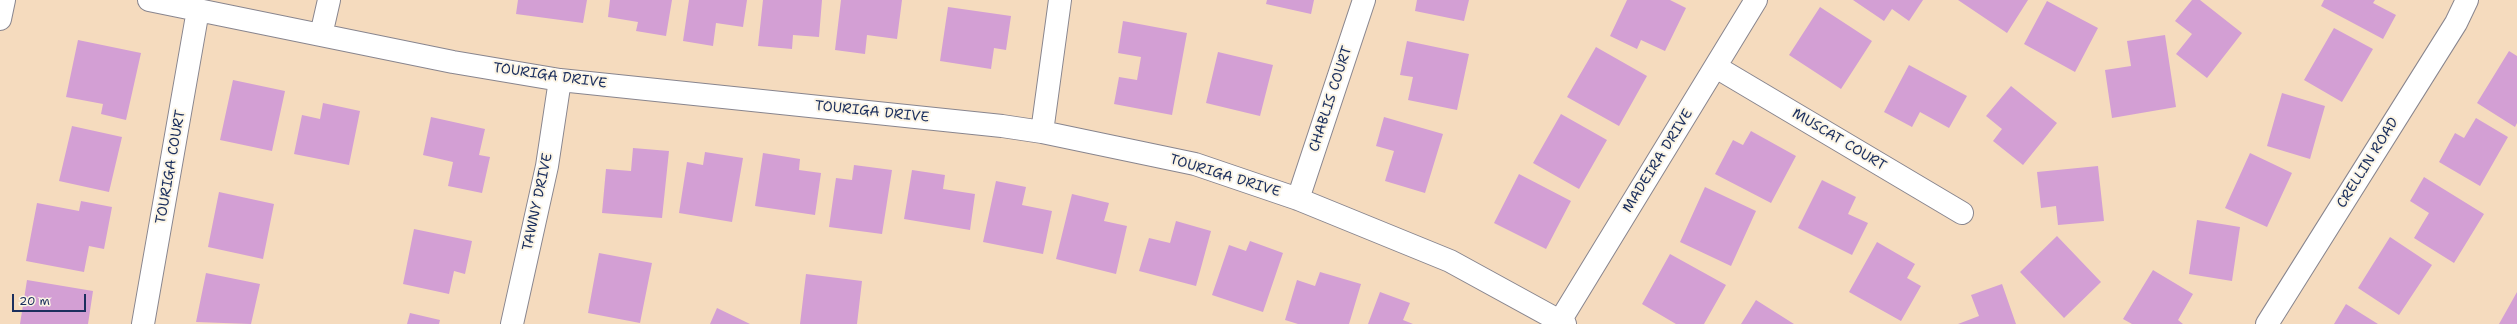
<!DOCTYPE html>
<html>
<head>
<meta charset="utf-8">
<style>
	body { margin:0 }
	#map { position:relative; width:2517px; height:324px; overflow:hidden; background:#f5dbbe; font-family:"Shantell Sans",sans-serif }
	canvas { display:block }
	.scale { position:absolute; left:12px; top:294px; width:74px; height:18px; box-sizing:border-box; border:2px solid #1b2f5e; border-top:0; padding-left:5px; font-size:12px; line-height:14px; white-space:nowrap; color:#1b2f5e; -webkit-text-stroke:3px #fcf5e5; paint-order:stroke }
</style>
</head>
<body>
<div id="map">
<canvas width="2517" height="324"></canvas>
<div class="scale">20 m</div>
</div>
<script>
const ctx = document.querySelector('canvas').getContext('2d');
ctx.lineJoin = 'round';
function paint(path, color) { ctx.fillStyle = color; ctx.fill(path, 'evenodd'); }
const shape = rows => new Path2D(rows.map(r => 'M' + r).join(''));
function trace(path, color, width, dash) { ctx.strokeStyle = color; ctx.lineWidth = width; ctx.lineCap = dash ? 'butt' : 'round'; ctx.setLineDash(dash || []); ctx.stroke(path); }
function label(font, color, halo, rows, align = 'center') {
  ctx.font = font + ' "Shantell Sans",sans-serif'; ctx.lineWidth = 4; ctx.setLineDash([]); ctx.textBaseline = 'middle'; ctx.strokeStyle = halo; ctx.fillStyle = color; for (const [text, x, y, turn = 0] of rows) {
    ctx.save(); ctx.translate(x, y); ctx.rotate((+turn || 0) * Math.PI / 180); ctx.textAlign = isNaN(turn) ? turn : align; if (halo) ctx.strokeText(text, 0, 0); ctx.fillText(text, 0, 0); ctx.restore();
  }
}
paint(shape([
	[518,0,587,0,583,23,516,14],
	[610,0,672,0,666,36,636,31,638,22,608,17],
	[689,0,747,0,743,27,716,23,713,46,683,41],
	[763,0,822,0,819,37,793,35,792,49,758,46],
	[841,0,902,0,897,39,867,35,865,54,835,50],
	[1267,0,1314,0,1311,14,1266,4],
	[1417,0,1469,0,1464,21,1415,11],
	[1627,0,1670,0,1686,8,1665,51,1641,40,1637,49,1610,36],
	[1853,0,1923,0,1909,21,1892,9,1884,21],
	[1958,0,2028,0,2007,33],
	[2192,0,2200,0,2242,33,2207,78,2176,54,2192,34,2175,21],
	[2324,0,2375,0,2373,3,2396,15,2383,39,2321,6],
	[2047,1,2098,28,2075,72,2024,44],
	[948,7,1011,16,1006,50,994,48,991,69,940,61],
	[1820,7,1872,41,1841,89,1789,55],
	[1123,21,1187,33,1172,115,1114,104,1119,77,1137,80,1141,57,1118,53],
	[2334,28,2373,49,2342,102,2304,80],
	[2165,35,2176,107,2112,118,2105,70,2131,66,2127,41],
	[78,40,141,53,126,120,101,114,103,104,66,97],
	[1407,41,1469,54,1457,110,1408,100,1413,77,1400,75],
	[1596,47,1647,76,1619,126,1567,97],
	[2509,51,2517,56,2517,123,2515,127,2477,103],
	[1218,52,1273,65,1260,116,1206,103],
	[1909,65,1967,96,1949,128,1920,112,1912,127,1884,112],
	[233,80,285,91,272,151,220,140],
	[2011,86,2057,123,2023,165,1993,141,2002,129,1986,116],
	[2282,93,2325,106,2310,159,2267,146],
	[323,103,360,111,349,165,294,154,302,115,320,119],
	[1561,114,1607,140,1579,189,1533,163],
	[431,117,485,129,479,155,490,157,482,193,448,186,453,162,423,155],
	[1384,117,1443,134,1425,193,1385,181,1394,151,1376,146],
	[2476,118,2508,137,2480,186,2439,162,2455,133,2464,138],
	[72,126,122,137,109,192,59,181],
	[1751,131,1796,156,1771,203,1715,174,1733,140,1743,145],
	[633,148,669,151,662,218,602,213,606,169,631,171],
	[705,152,743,158,732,222,679,213,687,162,703,165],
	[763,153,800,159,799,170,821,173,815,215,755,206],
	[2250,153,2292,173,2267,227,2225,208],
	[854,165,892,170,882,234,829,227,836,178,852,180],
	[2098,166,2104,221,2058,225,2056,206,2041,208,2037,172],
	[912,170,945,175,943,189,975,194,970,230,904,219],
	[1519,174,1571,201,1546,249,1494,223],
	[2424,177,2484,214,2454,263,2414,238,2429,213,2410,201],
	[1822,180,1856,197,1848,214,1868,223,1852,255,1798,228],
	[996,181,1026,187,1022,205,1052,211,1043,254,983,242],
	[1705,187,1756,211,1731,266,1680,242],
	[219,192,274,204,263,259,208,247],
	[1072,194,1109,203,1104,221,1127,226,1116,274,1056,259],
	[81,201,112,207,104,249,89,246,84,272,26,261,37,203,79,211],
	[2197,220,2240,227,2232,281,2189,274],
	[1176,221,1211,231,1196,286,1139,271,1149,238,1170,243],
	[414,229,472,241,465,274,454,271,449,294,403,284],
	[2057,236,2101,282,2064,318,2020,272],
	[2390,237,2432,265,2399,315,2358,288],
	[1250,241,1283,253,1263,312,1212,295,1229,245,1246,251],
	[1877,242,1915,264,1907,278,1921,286,1901,321,1849,292],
	[599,253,652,263,640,323,588,313],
	[1670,254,1726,285,1704,324,1676,324,1642,304],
	[2153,270,2193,294,2178,320,2183,324,2132,324,2123,319],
	[1320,272,1361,284,1349,324,1298,324,1285,320,1297,280,1315,286],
	[206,273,260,284,251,324,196,322],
	[806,274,862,281,857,324,800,324],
	[27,280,93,291,88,324,20,324],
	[2002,284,2016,324,1958,324,1979,316,1971,295],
	[1380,292,1410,303,1403,320,1413,324,1368,324],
	[2517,292,2517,324,2499,324],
	[1756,300,1794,324,1741,324],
	[2346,304,2378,324,2334,324],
	[717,308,750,324,710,324],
	[410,313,440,320,439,324,407,324]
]), '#d39fd4');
const minor = shape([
	[149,0,453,62,560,80,1002,126,1042,132,1195,164,1298,199,1450,261,1565,324],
	[0,19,4,0],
	[321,35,329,0],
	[1716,67,1962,213],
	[1042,132,1060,0],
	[1298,199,1364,0],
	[1560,321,1756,0],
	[143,324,198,10],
	[512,324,547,166,560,80],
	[2267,324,2456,23,2467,0]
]);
trace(minor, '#88858e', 24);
trace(minor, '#fff', 22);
label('14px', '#1b2f5e', '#fcf5e5', [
	["TOURIGA DRIVE",550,76,8],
	["CHABLIS COURT",1331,99,-72],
	["TOURIGA DRIVE",872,112,6],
	["MUSCAT COURT",1839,140,31],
	["MADEIRA DRIVE",1658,161,-58],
	["CRELLIN ROAD",2368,163,-58],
	["TOURIGA COURT",171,167,-80],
	["TOURIGA DRIVE",1225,176,17],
	["TAWNY DRIVE",538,202,-78]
]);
</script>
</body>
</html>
